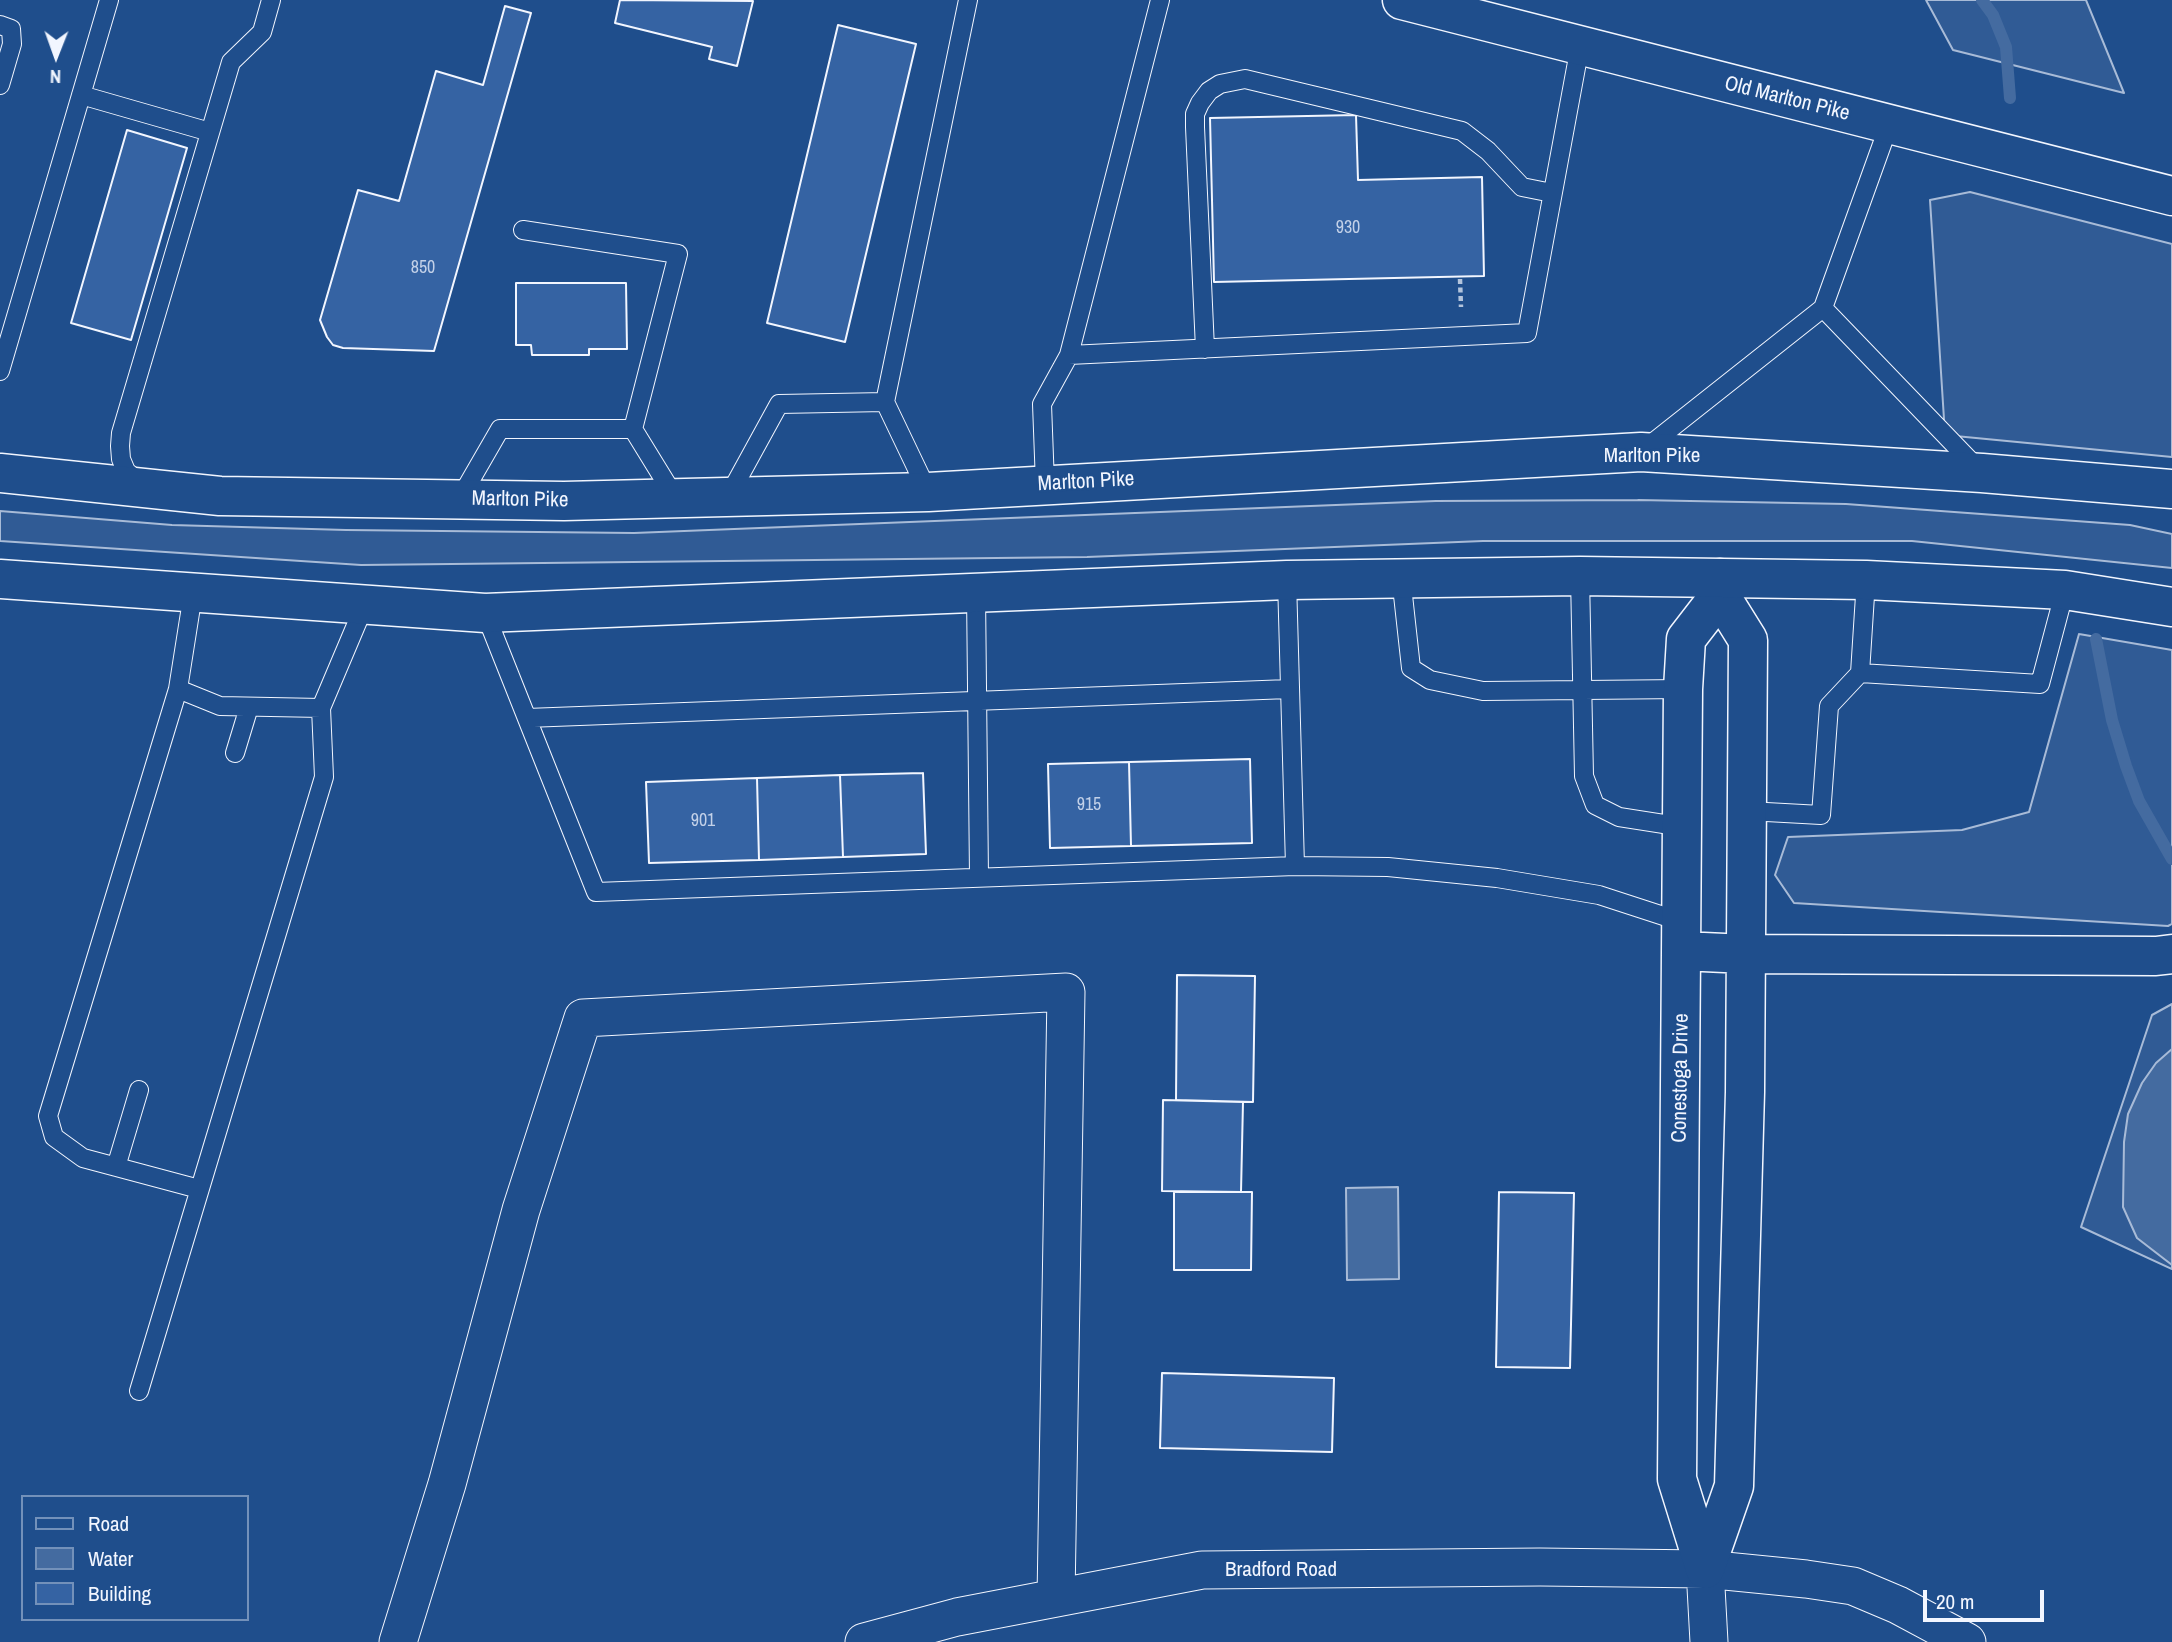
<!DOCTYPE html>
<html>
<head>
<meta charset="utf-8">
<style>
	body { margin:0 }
	#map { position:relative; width:2172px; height:1642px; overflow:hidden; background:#1f4e8c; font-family:"Archivo Narrow",sans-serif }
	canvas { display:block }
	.legend { position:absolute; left:21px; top:1495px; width:228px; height:126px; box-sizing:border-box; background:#1f4e8c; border:2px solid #7391ba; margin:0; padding:9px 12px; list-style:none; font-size:21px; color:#f2f6ff }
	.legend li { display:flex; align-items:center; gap:14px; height:35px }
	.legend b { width:35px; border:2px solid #7391ba }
	.north { position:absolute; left:21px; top:21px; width:70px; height:70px; -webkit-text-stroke:5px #1f4e8c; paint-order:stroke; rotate:181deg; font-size:19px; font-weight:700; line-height:28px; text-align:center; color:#f2f6ff }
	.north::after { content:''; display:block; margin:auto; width:24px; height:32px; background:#f2f6ff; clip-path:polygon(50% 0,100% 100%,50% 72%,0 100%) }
	.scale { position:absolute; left:1923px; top:1590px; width:121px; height:32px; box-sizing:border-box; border:4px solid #f2f6ff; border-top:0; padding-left:9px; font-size:21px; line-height:24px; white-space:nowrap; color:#f2f6ff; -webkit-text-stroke:5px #1f4e8c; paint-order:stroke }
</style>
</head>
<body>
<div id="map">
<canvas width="2172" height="1642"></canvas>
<ul class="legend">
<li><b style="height:9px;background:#1f4e8c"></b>Road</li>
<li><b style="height:19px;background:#446ba0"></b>Water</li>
<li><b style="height:19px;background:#3563a3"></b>Building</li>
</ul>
<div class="north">N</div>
<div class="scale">20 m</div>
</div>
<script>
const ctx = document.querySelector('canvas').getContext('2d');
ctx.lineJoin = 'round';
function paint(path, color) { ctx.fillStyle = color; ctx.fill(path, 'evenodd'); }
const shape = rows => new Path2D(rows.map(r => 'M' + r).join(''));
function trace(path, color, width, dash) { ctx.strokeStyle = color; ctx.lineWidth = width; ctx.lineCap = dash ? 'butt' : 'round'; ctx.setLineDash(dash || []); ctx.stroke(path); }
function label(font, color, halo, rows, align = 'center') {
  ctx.font = font + ' "Archivo Narrow",sans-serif'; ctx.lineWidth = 5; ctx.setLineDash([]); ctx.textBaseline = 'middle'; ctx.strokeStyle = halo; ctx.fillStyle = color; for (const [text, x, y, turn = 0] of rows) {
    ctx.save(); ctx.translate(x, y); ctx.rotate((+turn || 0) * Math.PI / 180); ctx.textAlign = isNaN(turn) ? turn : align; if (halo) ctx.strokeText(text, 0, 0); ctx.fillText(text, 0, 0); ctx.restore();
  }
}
const built = shape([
	[1926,0,2086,0,2124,93,1953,50,1926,0],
	[1970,192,2172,244,2172,457,1945,435,1930,200,1970,192],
	[1638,500,1846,504,2130,525,2172,534,2172,568,1912,541,1483,541,1087,557,361,565,0,541,0,511,172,525,346,530,634,533,1436,501,1638,500],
	[2079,634,2172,650,2172,924,2168,926,1794,903,1775,875,1788,837,1962,830,2029,812,2079,634],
	[2172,1004,2172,1269,2081,1227,2152,1015,2172,1004]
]);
paint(built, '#305b95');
trace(built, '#a8bbd7', 2);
const water = shape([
	[2172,1049,2172,1265,2137,1238,2123,1207,2124,1142,2128,1114,2142,1083,2156,1063,2172,1049],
	[1398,1187,1399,1279,1347,1280,1346,1188,1398,1187]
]);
paint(water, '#446ba0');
trace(water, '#a8bbd7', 2);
trace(shape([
	[1982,0,1993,15,2006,47,2010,98],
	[2096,639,2112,720,2126,766,2139,801,2172,859]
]), '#446ba0', 12);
const building = shape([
	[620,0,753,1,737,66,709,59,712,47,615,23,620,0],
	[505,6,531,13,434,351,343,348,333,345,327,337,320,320,358,190,399,201,436,71,483,85,505,6],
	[838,25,916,44,845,342,767,323,838,25],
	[1356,115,1358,180,1482,177,1484,276,1214,282,1210,118,1356,115],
	[127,130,187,148,131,340,71,323,127,130],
	[516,283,626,283,627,349,589,349,589,355,532,355,531,345,516,345,516,283],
	[1250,759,1252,843,1131,846,1129,762,1250,759],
	[1129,762,1131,846,1050,848,1048,764,1129,762],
	[923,773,926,854,843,857,840,775,923,773],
	[840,775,843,857,759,860,757,778,840,775],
	[757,778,759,860,649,863,646,782,757,778],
	[1177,975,1255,976,1253,1102,1176,1100,1177,975],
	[1163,1100,1243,1102,1241,1192,1162,1191,1163,1100],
	[1174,1192,1252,1192,1251,1270,1174,1270,1174,1192],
	[1499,1192,1574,1193,1570,1368,1496,1367,1499,1192],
	[1162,1373,1334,1378,1332,1452,1160,1448,1162,1373]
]);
paint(building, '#3563a3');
trace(building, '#f2f6ff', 2);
const lane = shape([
	[0,25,11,29,12,44,0,85],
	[81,95,210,132],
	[523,230,678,254,633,429,676,499],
	[1823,308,1979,470],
	[1205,349,1195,127,1195,114,1200,103,1209,91,1220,84,1245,79,1462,131,1488,151,1522,187,1552,193],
	[1069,355,1160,0],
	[0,371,109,0],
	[1646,448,1823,308,1889,125],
	[141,484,126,471,121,459,120,446,121,433,231,62,262,32,271,0],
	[1045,484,1042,404,1069,355,1527,333,1580,46],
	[928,492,885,402,968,0],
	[728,497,779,404,885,402],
	[459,500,500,429,633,429],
	[1580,576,1584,776,1595,805,1619,817,1683,827],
	[1401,577,1411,668,1430,680,1483,691,1683,689],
	[976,592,979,877],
	[193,594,178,689,48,1116,54,1137,83,1158,199,1189],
	[485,613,596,892,1295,866,1287,580],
	[1860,673,2040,684,2065,590],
	[178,689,220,706,321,708],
	[527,718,1289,689],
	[235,753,249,707],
	[1748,811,1821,815,1829,706,1860,673,1866,580],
	[1295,866,1388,867,1497,878,1599,895,1682,922],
	[116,1167,139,1090],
	[139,1391,324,777,321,708,365,604]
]);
const street = shape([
	[1705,1569,1709,1642],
	[398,1642,447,1484,521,1210,583,1018,1066,992,1056,1598],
	[864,1642,957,1617,1202,1570,1540,1567,1705,1569,1806,1579,1853,1586,1898,1605,1967,1642]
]);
const secondary = shape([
	[1402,0,2172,196],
	[1682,951,1746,954,2156,956,2172,954],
	[1705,1569,1734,1486,1745,1092,1748,640,1720,595,1720,578],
	[1705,1569,1677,1479,1683,689,1686,639,1720,595]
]);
const highway = shape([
	[0,473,220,496,564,501,928,492,1641,452,1982,473,2172,489],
	[0,579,485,613,1287,580,1580,576,1866,580,2065,590,2172,607]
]);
trace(lane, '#f2f6ff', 20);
trace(street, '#f2f6ff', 39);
trace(secondary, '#f2f6ff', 41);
trace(highway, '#f2f6ff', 41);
trace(shape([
	[1460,279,1461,307]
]), '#b3c4dc', 4.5, [5, 3.5]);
trace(lane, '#1f4e8c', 18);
trace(street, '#1f4e8c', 37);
trace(secondary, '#1f4e8c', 38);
trace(highway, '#1f4e8c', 38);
label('18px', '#c3d1e8', null, [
	["930",1348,228],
	["850",423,268],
	["915",1089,805],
	["901",703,821]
]);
label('21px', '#f2f6ff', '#1f4e8c', [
	["Old Marlton Pike",1787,99,14],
	["Marlton Pike",1652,456],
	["Marlton Pike",1086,482,-3],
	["Marlton Pike",520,500,1],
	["Conestoga Drive",1681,1078,-89],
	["Bradford Road",1281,1570]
]);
</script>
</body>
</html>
